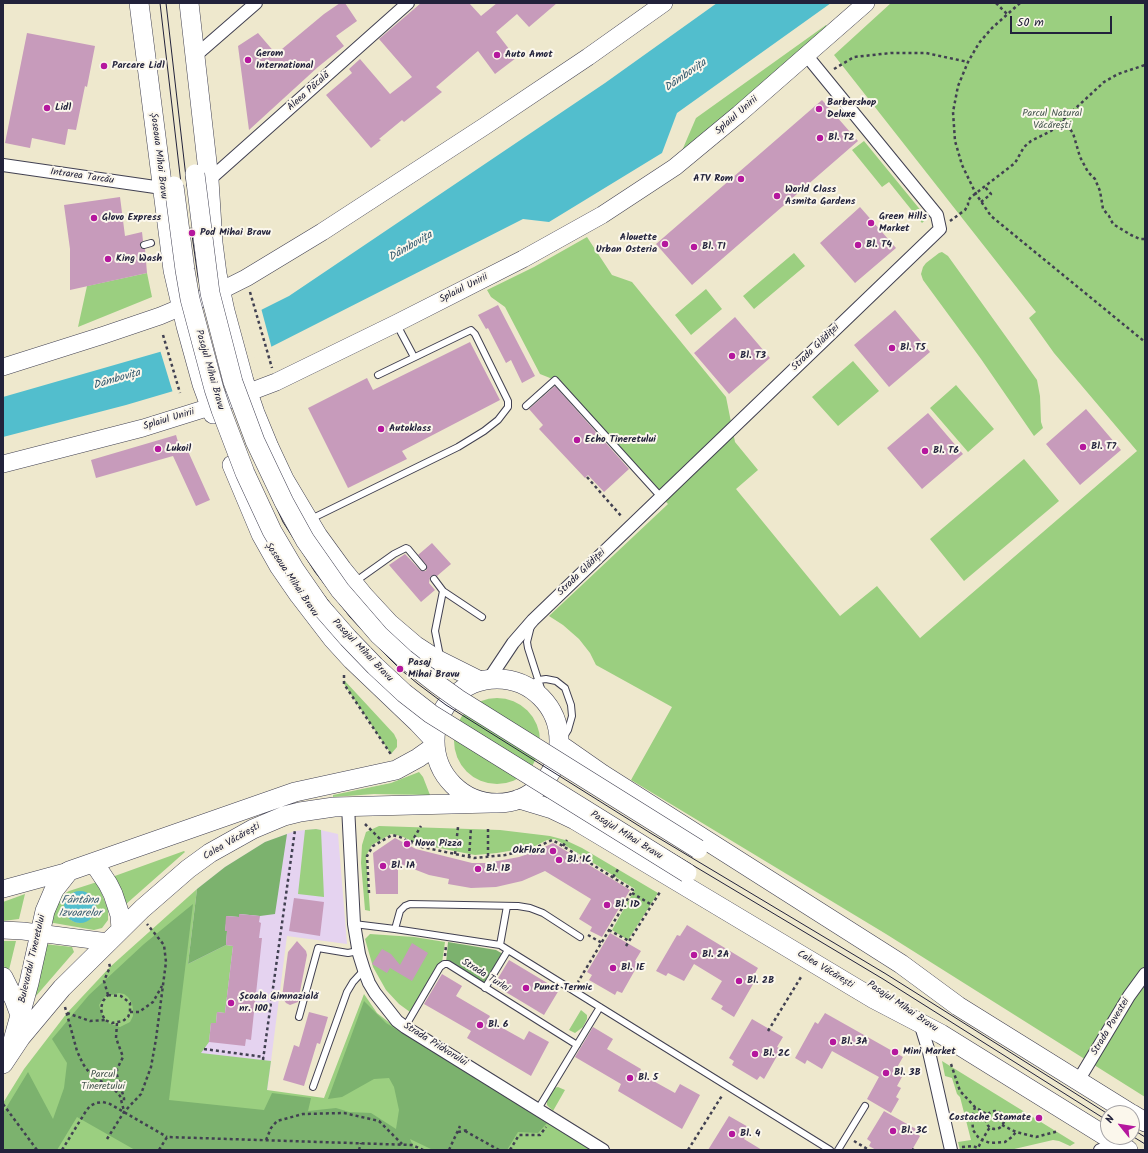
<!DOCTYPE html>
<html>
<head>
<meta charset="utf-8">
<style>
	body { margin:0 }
	#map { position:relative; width:1148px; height:1153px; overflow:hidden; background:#eee8cd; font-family:Kalam,sans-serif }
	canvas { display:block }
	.frame { position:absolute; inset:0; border:4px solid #22223b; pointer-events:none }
	.north { position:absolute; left:1100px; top:1105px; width:40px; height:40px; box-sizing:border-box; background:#fbf7ec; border:1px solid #a4a2a5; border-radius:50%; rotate:300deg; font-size:11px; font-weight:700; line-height:16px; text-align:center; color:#22223b }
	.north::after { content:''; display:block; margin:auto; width:14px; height:18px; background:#b5179e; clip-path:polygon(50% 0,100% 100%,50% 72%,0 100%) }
	.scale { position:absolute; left:1010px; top:16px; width:102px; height:18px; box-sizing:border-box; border:2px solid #22223b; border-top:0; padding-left:5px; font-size:12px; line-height:14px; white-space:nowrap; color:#22223b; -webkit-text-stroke:3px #fbf7ec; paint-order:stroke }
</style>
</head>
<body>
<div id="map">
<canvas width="1148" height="1153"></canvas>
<div class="frame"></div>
<div class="north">N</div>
<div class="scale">50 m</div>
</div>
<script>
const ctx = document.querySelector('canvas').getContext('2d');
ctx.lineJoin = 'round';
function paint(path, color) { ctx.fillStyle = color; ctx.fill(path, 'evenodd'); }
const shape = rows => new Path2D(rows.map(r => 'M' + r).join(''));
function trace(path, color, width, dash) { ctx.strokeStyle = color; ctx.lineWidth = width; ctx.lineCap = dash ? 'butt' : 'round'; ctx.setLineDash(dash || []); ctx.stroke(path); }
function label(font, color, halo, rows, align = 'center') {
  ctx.font = font + ' Kalam,sans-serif'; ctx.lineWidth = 4; ctx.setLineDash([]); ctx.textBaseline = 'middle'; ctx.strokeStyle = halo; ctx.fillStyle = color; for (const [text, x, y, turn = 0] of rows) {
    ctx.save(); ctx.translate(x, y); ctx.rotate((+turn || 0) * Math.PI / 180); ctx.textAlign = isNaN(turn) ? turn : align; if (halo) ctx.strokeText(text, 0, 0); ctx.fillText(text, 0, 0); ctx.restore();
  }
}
paint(shape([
	[316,829,338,834,347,944,287,936,265,1108,172,1096,197,889,225,867,265,842,295,831]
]), '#e5d3f0');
paint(shape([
	[891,3,1145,3,1145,1097,886,934,631,780,672,707,596,665,590,653,579,639,563,625,549,616,668,504,555,380,540,374,505,307,491,297,487,290,534,267,587,237,612,275,632,282,726,397,735,442,758,470,736,489,840,616,877,586,920,638,1137,451,1054,353,1029,318,1036,312,834,55],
	[826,25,832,33,675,167,696,118],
	[864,141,927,218,922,223,889,182,882,187,852,150],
	[942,252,948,256,1037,380,1040,396,1041,422,1043,428,1034,436,981,359,923,280,921,274,923,267,926,263,939,253],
	[794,253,805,266,754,309,743,296],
	[147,273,152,297,78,327,87,286],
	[706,289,722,309,691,335,675,315],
	[853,361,879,391,838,426,812,397],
	[956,385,994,429,968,452,930,408],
	[1024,459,1059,501,964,581,930,539],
	[344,680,394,734,397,740,397,747,391,754,344,684],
	'454 741a43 43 0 1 1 86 0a43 43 0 1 1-86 0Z',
	[419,772,423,777,430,795,374,794,333,797,333,795,391,783],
	[379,826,500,830,550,836,565,840,582,848,658,893,628,940,612,930,635,889,555,839,547,840,533,847,497,853,475,855,418,844,401,836,391,834,372,845,366,856,370,911,365,910,361,863,362,845,366,832],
	[316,829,321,830,324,897,298,894,305,830],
	[184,851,185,852,125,905,112,877],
	[97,882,108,909,108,920,102,928,94,930,48,922,59,897,69,891],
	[84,892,92,896,96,905,96,909,94,914,79,923,75,922,71,920],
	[197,889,188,964,226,945,233,946,225,1013,217,1012,216,1023,211,1023,209,1042,201,1053,271,1061,267,1090,324,1098,364,994,377,1013,391,1024,595,1150,3,1150,3,1103,24,1069,67,1013,110,967],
	[25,894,19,919,3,921,3,902],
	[370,934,414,937,445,942,442,963,436,967,410,1012,399,1004,386,990,373,967,365,939],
	[3,941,16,941,8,974,3,964],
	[44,944,72,947,74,952,36,996,32,996],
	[581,1010,587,1015,587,1019,583,1027,575,1033,569,1030],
	[942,1061,1075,1143,1070,1146,1059,1141,1053,1140,1010,1150,960,1150,958,1142,971,1140,960,1097,957,1094,952,1078,945,1076],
	[558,1087,565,1090,553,1111,547,1105,547,1099,554,1088]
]), '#9bcf80');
paint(shape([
	[287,834,275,914,260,916,240,914,239,917,227,916,225,931,227,931,226,945,188,964,197,889,225,867,265,842],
	[193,904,169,1100,264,1110,272,1093,311,1098,308,1111,336,1108,349,1112,371,1113,396,1129,399,1110,394,1087,389,1078,374,1079,342,1097,328,1099,364,1001,386,1023,547,1123,538,1133,518,1132,507,1150,433,1150,410,1139,415,1150,135,1150,77,1117,57,1150,3,1150,3,1113,28,1072,53,1119,64,1088,67,1063,52,1039,89,995,144,944],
	[119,993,124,994,128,997,132,1003,133,1010,133,1016,130,1022,120,1027,108,1023,103,1017,99,1005,104,997],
	[448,942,496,950,503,954,484,986,446,963]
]), '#7cb26e');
paint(shape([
	[717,3,831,3,677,113,662,153,549,222,523,219,261,352,187,387,126,405,3,437,3,397,170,349,245,318,289,296,605,83],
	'64 907a16 16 0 1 1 32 0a16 16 0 1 1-32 0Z'
]), '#52becd');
paint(shape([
	[261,308,272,349,188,389,173,393,160,350,169,347,244,316]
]), '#eee8cd');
paint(shape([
	[340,3,345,3,357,21,336,36,344,46,318,67,249,130,238,46,258,33,276,54,324,14],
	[421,3,469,3,481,16,497,3,557,3,529,27,517,14,496,32,516,58,495,74,478,51,436,87,442,92,404,122,402,120,379,139,381,140,371,148,326,95,352,73,349,69,360,59,390,94,412,77,379,39],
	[27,33,95,46,87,87,85,86,76,130,68,129,65,145,32,138,30,148,5,143],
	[822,100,858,141,692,285,656,244],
	[120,197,125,236,142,232,143,241,141,242,140,246,141,248,145,249,147,273,70,290,70,249,64,205],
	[860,207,896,248,855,283,820,243],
	[498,305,535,376,522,383,511,360,506,363,488,328,486,329,478,315],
	[895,310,930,352,889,387,854,345],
	[735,317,770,358,729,394,694,353],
	[470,342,500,400,402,451,407,459,348,488,308,408,367,378,373,390],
	[555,386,629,469,604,492,588,475,585,478,539,429,543,425,529,409],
	[1086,409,1121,450,1080,485,1046,444],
	[928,413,963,454,922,489,887,448],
	[176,435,181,452,187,449,210,500,196,506,173,456,96,478,91,460],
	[432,543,451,564,437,576,433,575,430,577,429,583,435,590,421,602,389,565,405,554,420,570,426,571,427,566,418,555],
	[395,838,416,849,472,863,487,863,519,857,534,852,553,843,630,890,602,937,590,931,592,927,579,919,591,899,545,871,522,881,496,887,471,888,448,884,449,879,429,875,398,863,398,894,376,894,373,853],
	[294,898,324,902,320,936,289,931],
	[239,914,260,916,259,922,261,923,259,938,262,938,251,1040,246,1039,245,1046,209,1042,211,1023,216,1023,217,1012,225,1013,233,946,226,945,227,931,225,931,226,916,239,917],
	[687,925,758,968,753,977,756,979,734,1017,721,1009,723,1006,711,999,722,981,694,964,684,981,668,973,666,976,656,971,677,935,680,936],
	[610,933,641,951,635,961,639,963,622,993,617,991,615,995,589,980,592,975,587,972],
	[297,941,306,951,307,955,298,1002,290,1005,286,1003,282,997,288,952],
	[412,943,428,953,412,981,390,968,387,973,372,964,382,949,391,954,400,965],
	[509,960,559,990,544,1015,494,985],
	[442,974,462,986,456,996,490,1016,488,1020,524,1040,529,1031,549,1042,531,1076,467,1038,471,1031,424,1004],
	[309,1012,328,1017,320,1044,317,1043,304,1086,283,1080,294,1045,299,1047],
	[825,1013,903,1057,895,1071,903,1075,897,1086,901,1088,896,1097,899,1099,891,1113,867,1099,879,1077,832,1051,822,1069,807,1060,805,1064,795,1058,815,1022,818,1024],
	[752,1019,783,1037,777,1047,781,1049,764,1079,760,1076,757,1080,732,1065,734,1061,729,1058],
	[593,1027,613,1039,607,1049,641,1069,639,1073,675,1093,680,1084,700,1095,682,1129,618,1091,621,1084,575,1057],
	[884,1111,916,1129,914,1132,920,1136,912,1150,876,1150,869,1146,871,1142,867,1139],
	[729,1116,750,1128,744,1139,762,1150,708,1150]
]), '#c79bbb');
const lane = shape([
	[144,245,151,243],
	[397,325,414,357],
	[526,406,555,380,661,497],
	[311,519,458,447,484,431,498,420,508,407,508,401,475,334,471,330,378,375],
	[434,579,443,591,435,631,440,656],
	[356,581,394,554,406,548,408,549,423,567],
	[443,591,482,617],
	[531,626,527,642,528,648,545,701],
	[528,686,539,680,546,679,556,681,565,688,571,705,572,716,568,730,560,743],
	[354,924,395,929,500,945,830,1150],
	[395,929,400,911,405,906,410,904,518,906,530,908,543,913,580,937],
	[500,945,507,906],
	[485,988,508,950],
	[299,1017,318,948,348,953,358,951],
	[405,1027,440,967,444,964,448,964,577,1045],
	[313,1087,347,992,353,982,364,970],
	[538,1109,600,1007],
	[838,1150,865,1106]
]);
const street = shape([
	[195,56,256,3],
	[3,165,162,188],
	[209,180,408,3],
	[489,679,513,643,533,620,940,229,937,215,807,56],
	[348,806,354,924,359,954,364,970,369,983,375,993,397,1021,405,1027,603,1150],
	[920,1023,929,1052,951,1150],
	[1078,1081,1129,996,1145,974],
	[1100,1150,1120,1145]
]);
const secondary = shape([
	[3,367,104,335,160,316,220,291,246,278,322,232,485,126,588,57,664,3],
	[3,464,143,428,210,407,247,393,276,382,397,323,523,259,602,215,675,167,739,114,866,3],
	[3,889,69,871],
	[3,930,23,931,108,942]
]);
const primary = shape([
	[139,3,173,270,186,326,202,384,213,414],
	[189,3,209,180,213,243,217,274,225,311,244,381,255,413,269,447,284,479,318,536,342,569,364,596,389,623,416,646,436,659,480,681],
	[232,465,261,534,279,566,299,595,332,638,352,660,418,723,434,740],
	'435 741a62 62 0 1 1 124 0a62 62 0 1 1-124 0Z',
	[559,744,602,774,901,964,958,1006,1130,1113],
	[519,799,552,809,575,820,874,999,941,1034,1128,1150],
	[94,863,108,884,113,894,120,915,121,929],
	[3,977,14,999,20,1015],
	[12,1044,29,983,45,911,54,890,69,871,295,792,396,770,418,758,435,746],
	[3,1064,21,1037,62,988,142,909,188,869,210,853,253,829,284,816,300,812,334,807,491,803],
	[1132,1114,1145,1122]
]);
trace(lane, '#414051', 8);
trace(street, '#414051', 14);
trace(secondary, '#414051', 18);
trace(primary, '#414051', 20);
trace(shape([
	[996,3,1007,14],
	[1020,3,992,28,979,43,968,62,958,86,953,112,955,141,962,165,976,194,991,216,1145,342],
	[834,69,854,57,891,53,926,53,968,62],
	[1063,120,1073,133,1080,157,1088,172,1095,179,1100,191,1103,209,1109,216,1113,224,1131,235,1140,239,1145,239],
	[981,202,991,194,985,187],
	[950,221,965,210,968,205,968,201,971,197,1015,163,1024,147,1031,141,1051,131,1104,82,1118,74,1145,65],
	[250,292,272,368],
	[163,335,180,393],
	[587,477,622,517],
	[344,675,344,684,392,756],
	[365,824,382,841],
	[411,843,421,826],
	[563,846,567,840],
	[455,854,458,827],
	[488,856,488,828],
	[469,857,471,828],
	[613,877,619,868],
	[369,893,367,856,373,846,392,835,400,837,417,846,474,858,505,855,535,848,552,840,558,843,633,890,578,982],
	[632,893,652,905],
	[609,930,629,941],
	[588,935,602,943],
	[626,946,660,892],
	[445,956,446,945],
	[108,995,121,996,130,1003,130,1012,128,1017,123,1021,112,1023,105,1020,102,1014,101,1008,103,1001,108,995],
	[108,995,104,981,110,967,109,963],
	[65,1007,77,1051,83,1064,91,1075,114,1089,120,1096,124,1111],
	[130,1012,139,1012,153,1002,162,986],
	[67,1013,90,1021,105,1020],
	[117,1023,116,1038,123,1057,117,1069,117,1075,124,1098,124,1103],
	[768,1031,801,977],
	[204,1049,264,1057],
	[263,1060,295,830],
	[951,1064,960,1091,975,1107,988,1115],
	[3,1104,37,1150],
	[975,1107,972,1117,973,1130,978,1137,982,1140,990,1127],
	'986 1120a9 9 0 1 1 18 0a9 9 0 1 1-18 0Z',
	[1002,1125,1016,1132,1036,1137,1059,1131],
	[465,1131,499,1150],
	[458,1132,468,1130],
	[107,1139,124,1112,141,1094,151,1067,156,1039,166,962,164,945,147,924],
	[266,1140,271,1128,277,1121,303,1114,344,1113,379,1121,402,1144],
	[854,1141,869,1150],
	[962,1147,973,1146,978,1148,982,1140,990,1143,1005,1142,1012,1137,1016,1132],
	[912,1149,914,1150],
	[62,1150,86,1111,90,1106,96,1103,103,1102,110,1104,167,1137],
	[159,1150,167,1137,412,1145,423,1150],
	[359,1150,361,1143],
	[449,1150,460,1126],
	[510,1150,519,1135,540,1135,546,1127],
	[688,1150,723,1094]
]), '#414051', 2.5, [3, 3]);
trace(lane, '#fff', 6);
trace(street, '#fff', 12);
trace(secondary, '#fff', 17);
trace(primary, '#fff', 19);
trace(shape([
	[160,3,192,278,201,321,218,377,236,433,254,477,278,525,309,576,344,621,375,654,407,687,441,712,547,778,883,979,1108,1121],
	[166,3,187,186],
	[191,228,198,277,211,332],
	[244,436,283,522,315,572,350,617,380,649,400,669,418,684,446,705,652,834,886,974,1108,1114],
	[1132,1129,1145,1137],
	[1132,1136,1145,1144]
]), '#22223b', 1);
const primaryBridge = shape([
	[195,174,210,293,233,382,255,441,284,502,305,540,340,590,379,635,405,659,437,684,458,699,698,849],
	[174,186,185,270,190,299,214,389,221,410,245,473,272,531,295,570,320,606,348,638,375,666,404,693,431,714,687,873]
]);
trace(primaryBridge, '#414051', 20, []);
trace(primaryBridge, '#fff', 19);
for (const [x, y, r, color] of [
	[497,55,4,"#b5179e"],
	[248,60,4,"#b5179e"],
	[104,66,4,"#b5179e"],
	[47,108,4,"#b5179e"],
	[819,109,4,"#b5179e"],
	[820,138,4,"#b5179e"],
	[741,179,4,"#b5179e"],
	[777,196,4,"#b5179e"],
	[94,218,4,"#b5179e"],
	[871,223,4,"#b5179e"],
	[192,233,4,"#b5179e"],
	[665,244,4,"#b5179e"],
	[858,245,4,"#b5179e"],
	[694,247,4,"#b5179e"],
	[108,259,4,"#b5179e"],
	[892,348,4,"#b5179e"],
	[732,356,4,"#b5179e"],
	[381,429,4,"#b5179e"],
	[577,440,4,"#b5179e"],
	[1083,447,4,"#b5179e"],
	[158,449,4,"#b5179e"],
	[925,451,4,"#b5179e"],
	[400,669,4,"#b5179e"],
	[407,844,4,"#b5179e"],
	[553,851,4,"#b5179e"],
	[559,860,4,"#b5179e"],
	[383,866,4,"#b5179e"],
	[478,869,4,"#b5179e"],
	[607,905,4,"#b5179e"],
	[694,955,4,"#b5179e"],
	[613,968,4,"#b5179e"],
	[739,981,4,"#b5179e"],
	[526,988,4,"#b5179e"],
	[231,1003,4,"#b5179e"],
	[480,1025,4,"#b5179e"],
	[833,1042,4,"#b5179e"],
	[895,1052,4,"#b5179e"],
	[755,1054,4,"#b5179e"],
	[886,1073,4,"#b5179e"],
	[630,1078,4,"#b5179e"],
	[1039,1118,4,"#b5179e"],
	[893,1131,4,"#b5179e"],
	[732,1134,4,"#b5179e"]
]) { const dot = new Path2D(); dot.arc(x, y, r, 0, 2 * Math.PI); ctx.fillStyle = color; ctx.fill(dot); trace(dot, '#fbf7ec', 1.5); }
label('bold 10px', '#22223b', '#fbf7ec', [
	["Gerom",256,54],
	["International",256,66],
	["Auto Amot",505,55],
	["Parcare Lidl",112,66],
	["Barbershop",827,103],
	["Deluxe",827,115],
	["Lidl",55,108],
	["Bl. T2",828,138],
	["ATV Rom",733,179,"right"],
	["World Class",785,190],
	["Asmita Gardens",785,202],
	["Green Hills",879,217],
	["Market",879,229],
	["Glovo Express",102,218],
	["Pod Mihai Bravu",200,233],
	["Alouette",657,238,"right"],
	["Urban Osteria",657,250,"right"],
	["Bl. T4",866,245],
	["Bl. T1",702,247],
	["King Wash",116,259],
	["Bl. T5",900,348],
	["Bl. T3",740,356],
	["Autoklass",389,429],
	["Echo Tineretului",585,440],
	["Bl. T7",1091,447],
	["Lukoil",166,449],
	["Bl. T6",933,451],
	["Pasaj",408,663],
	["Mihai Bravu",408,675],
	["Nova Pizza",415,844],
	["OkFlora",545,851,"right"],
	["Bl. 1C",567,860],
	["Bl. 1A",391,866],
	["Bl. 1B",486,869],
	["Bl. 1D",615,905],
	["Bl. 2A",702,955],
	["Bl. 1E",621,968],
	["Bl. 2B",747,981],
	["Punct Termic",534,988],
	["Școala Gimnazială",239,997],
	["nr. 100",239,1009],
	["Bl. 6",488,1025],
	["Bl. 3A",841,1042],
	["Mini Market",903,1052],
	["Bl. 2C",763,1054],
	["Bl. 3B",894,1073],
	["Bl. 5",638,1078],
	["Costache Stamate",1031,1118,"right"],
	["Bl. 3C",901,1131],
	["Bl. 4",740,1134]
], 'left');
label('10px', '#22223b', '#fbf7ec', [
	["Aleea Păcală",309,92,-42],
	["Splaiul Unirii",737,116,-41],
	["Șoseaua Mihai Bravu",158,156,83],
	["Intrarea Tarcău",82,177,8],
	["Splaiul Unirii",464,289,-27],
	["Strada Glădiței",816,348,-44],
	["Pasajul Mihai Bravu",209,370,74],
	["Splaiul Unirii",169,420,-17],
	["Strada Glădiței",582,573,-44],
	["Șoseaua Mihai Bravu",291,580,56],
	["Pasajul Mihai Bravu",362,651,46],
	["Pasajul Mihai Bravu",626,836,32],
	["Calea Văcărești",232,842,-30],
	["Bulevardul Tineretului",33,959,-77],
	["Calea Văcărești",825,970,31],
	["Strada Turlei",485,976,32],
	["Pasajul Mihai Bravu",902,1007,34],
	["Strada Povestei",1111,1027,-59],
	["Strada Pridvorului",435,1045,32]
]);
label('10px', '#465650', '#fbf7ec', [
	["Parcul Natural",1052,114],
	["Văcărești",1052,126],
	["Parcul",103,1075],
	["Tineretului",103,1087]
]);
label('italic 11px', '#33596e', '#fbf7ec', [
	["Dâmbovița",686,76,-35],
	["Dâmbovița",411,247,-30],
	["Dâmbovița",117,380,-16],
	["Fântâna",80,901],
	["Izvoarelor",80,914]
]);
</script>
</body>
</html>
